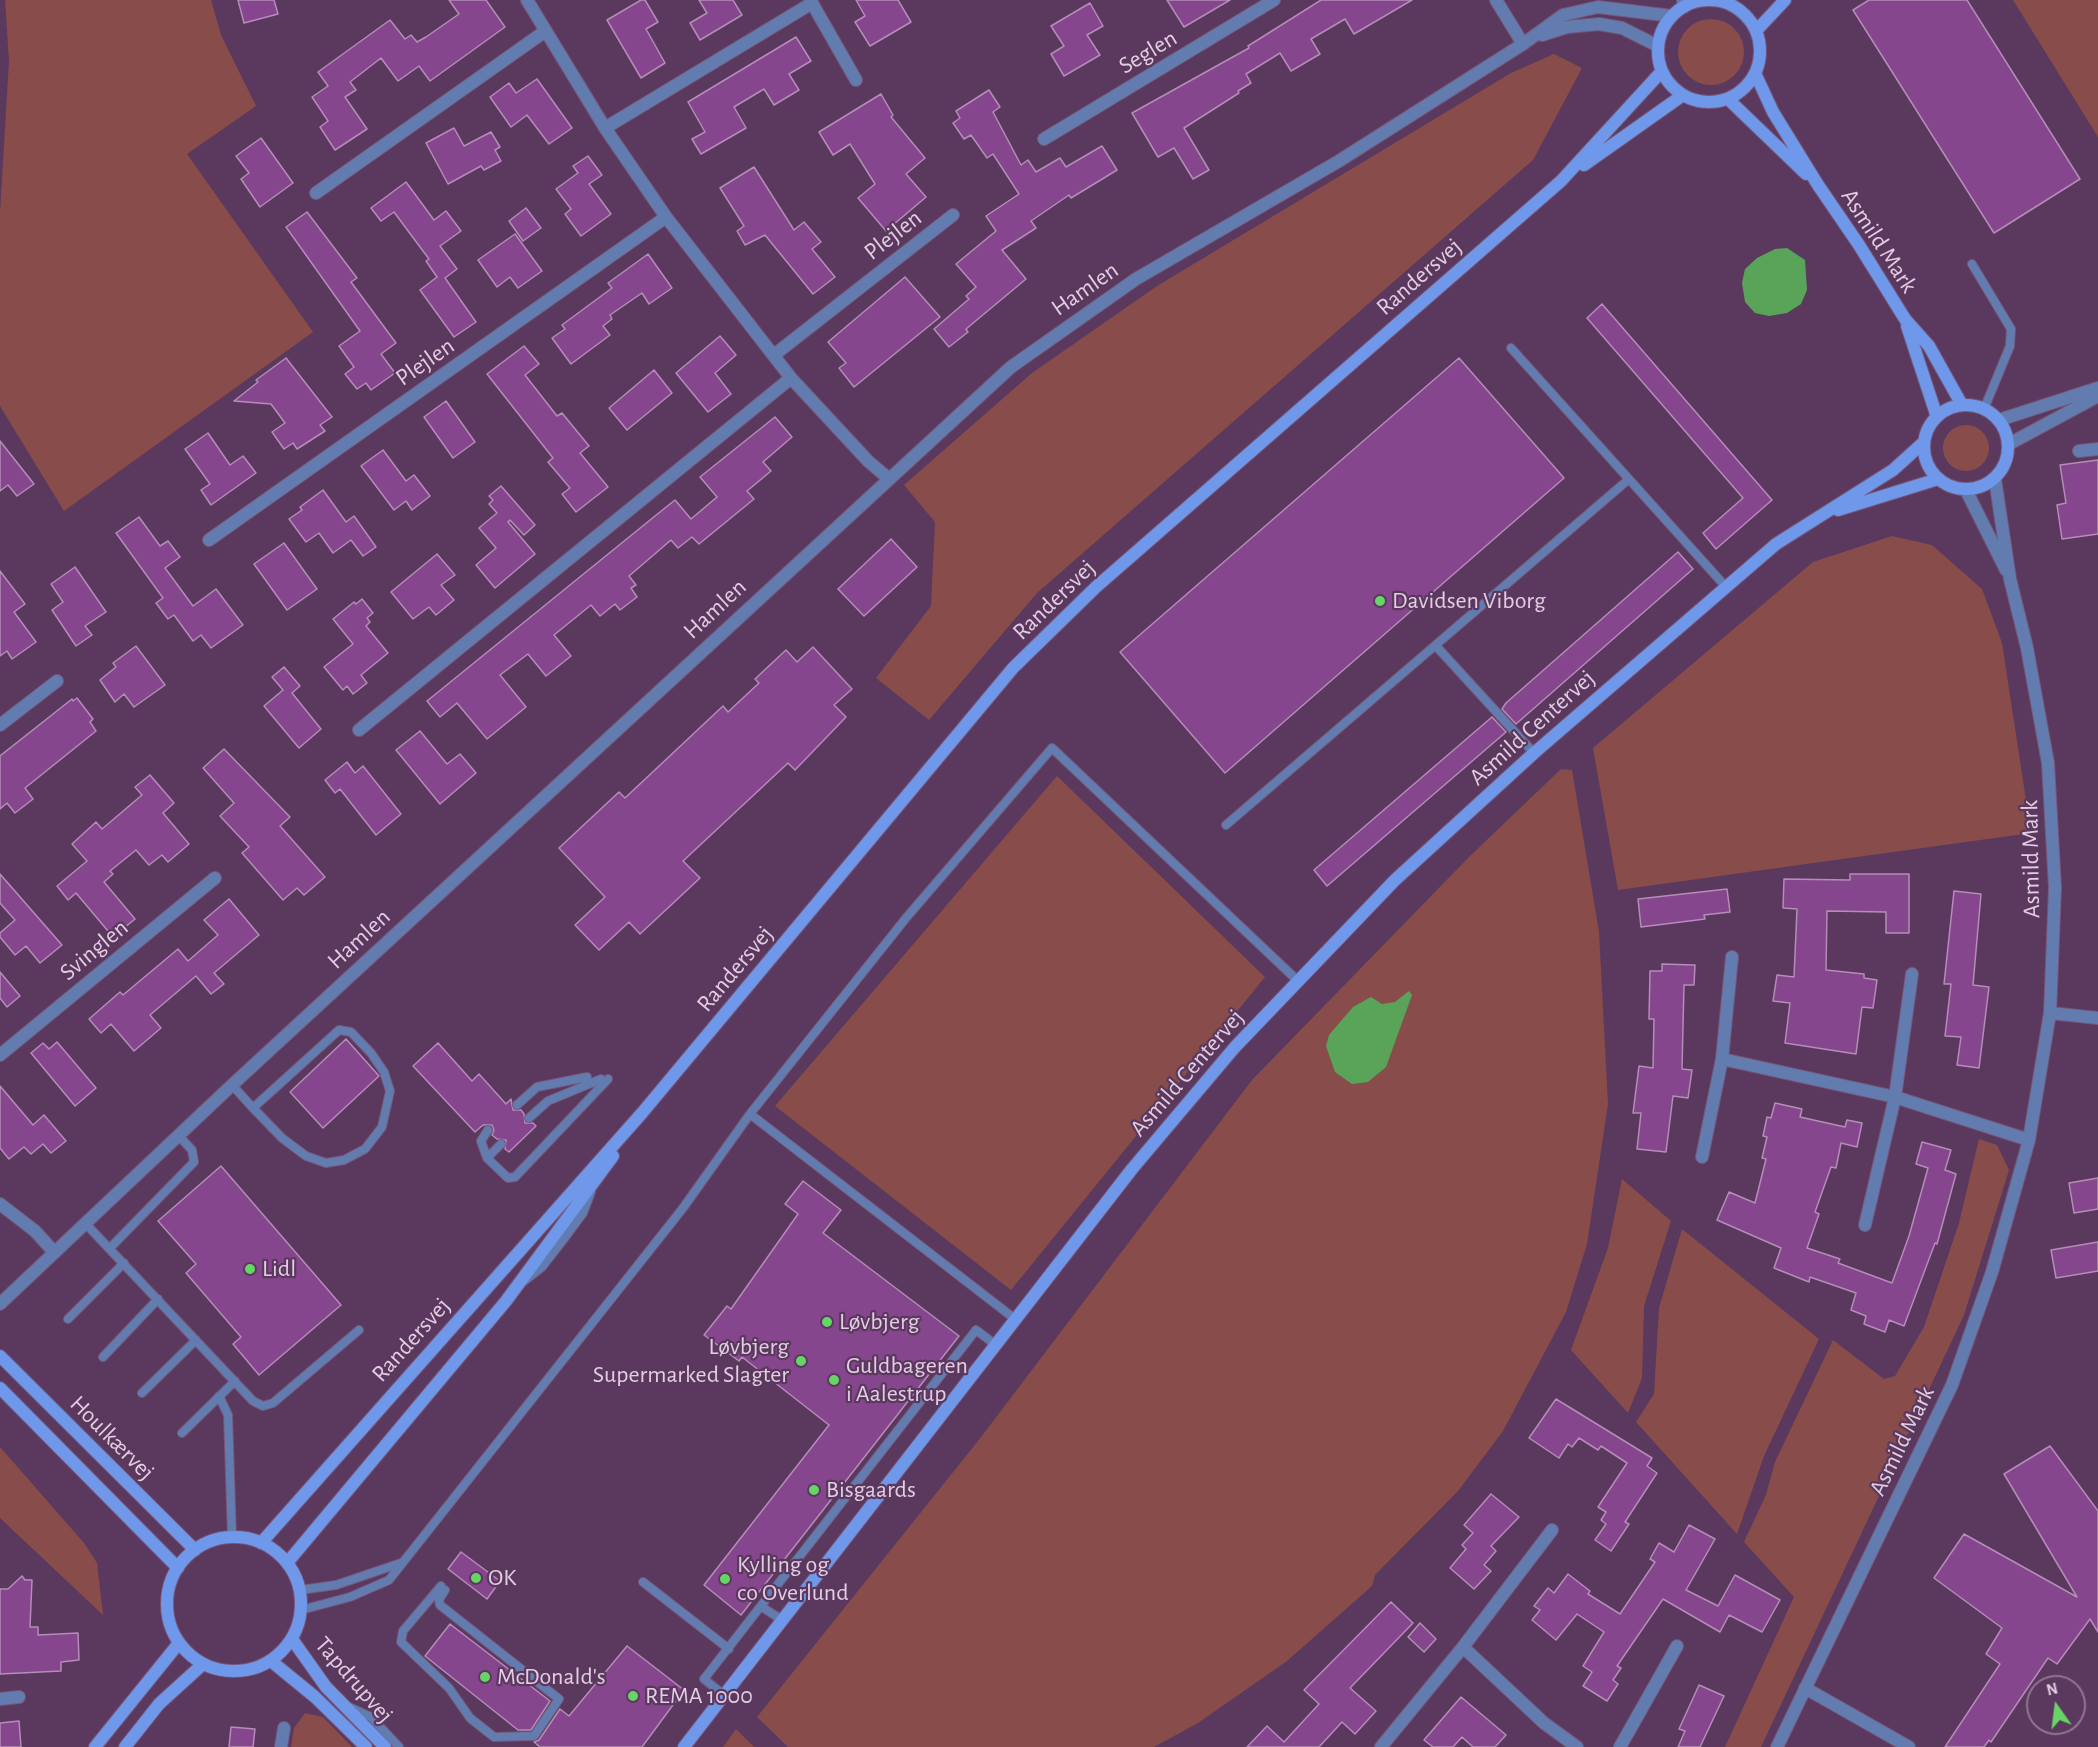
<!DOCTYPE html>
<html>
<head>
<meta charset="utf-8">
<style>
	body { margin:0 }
	#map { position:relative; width:2098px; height:1747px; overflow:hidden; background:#5b385e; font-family:"Alegreya Sans",sans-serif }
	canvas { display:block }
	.north { position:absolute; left:2026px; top:1675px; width:60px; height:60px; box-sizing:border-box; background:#5b385e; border:2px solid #917493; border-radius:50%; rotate:346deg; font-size:16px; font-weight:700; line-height:24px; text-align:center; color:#e2cde3 }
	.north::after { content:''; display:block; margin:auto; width:21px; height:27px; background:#66d466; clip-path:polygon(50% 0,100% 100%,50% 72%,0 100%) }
</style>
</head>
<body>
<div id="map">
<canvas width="2098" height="1747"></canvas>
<div class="north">N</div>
</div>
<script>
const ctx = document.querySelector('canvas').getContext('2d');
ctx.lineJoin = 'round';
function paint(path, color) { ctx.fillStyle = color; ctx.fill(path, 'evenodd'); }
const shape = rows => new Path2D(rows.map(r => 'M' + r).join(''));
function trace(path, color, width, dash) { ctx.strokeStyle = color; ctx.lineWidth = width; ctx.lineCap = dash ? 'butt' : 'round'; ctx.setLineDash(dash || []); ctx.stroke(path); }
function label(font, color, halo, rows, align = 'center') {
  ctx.font = font + ' "Alegreya Sans",sans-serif'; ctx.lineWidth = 4.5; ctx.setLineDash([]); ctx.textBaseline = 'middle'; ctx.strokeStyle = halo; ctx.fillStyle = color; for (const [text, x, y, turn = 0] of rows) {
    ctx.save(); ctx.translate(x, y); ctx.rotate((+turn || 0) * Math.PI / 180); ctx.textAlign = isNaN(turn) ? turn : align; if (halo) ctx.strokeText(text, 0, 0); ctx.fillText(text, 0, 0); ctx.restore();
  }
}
paint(shape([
	[5,0,211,0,221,35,256,106,187,154,313,332,64,511,0,406,0,212,9,61],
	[2013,0,2098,0,2098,137],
	'1678 52a33 33 0 1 1 66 0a33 33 0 1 1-66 0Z',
	[1554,54,1582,68,1533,160,1037,593,929,720,876,678,931,606,935,522,904,485,1032,373,1157,286,1511,73],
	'1943 448a23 23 0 1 1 46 0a23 23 0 1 1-46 0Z',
	[1892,536,1932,545,1982,589,2002,643,2031,833,1618,890,1593,748,1813,562],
	[1561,769,1572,770,1599,932,1608,1104,1587,1244,1566,1312,1503,1431,1458,1491,1375,1575,1372,1586,1287,1661,1198,1723,1154,1747,788,1747,757,1717,978,1441,1252,1080,1469,857],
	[1057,776,1265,977,1011,1290,775,1106],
	[1979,1139,1997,1145,2009,1170,1964,1315,1761,1747,1725,1747,1794,1597,1744,1542,1766,1495,1775,1462,1833,1340,1884,1379,1895,1376,1924,1327,1959,1223],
	[1622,1179,1671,1221,1644,1306,1642,1378,1628,1413,1571,1350,1608,1248],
	[1682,1229,1819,1339,1764,1456,1737,1534,1636,1422,1654,1394,1659,1308],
	[0,1447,84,1543,97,1563,103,1615,0,1518],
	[305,1713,323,1717,352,1747,291,1747,294,1728],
	[736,1729,754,1747,723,1747]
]), '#884d4a');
paint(shape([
	[1787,248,1805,260,1807,290,1801,304,1787,313,1769,316,1755,313,1745,302,1742,283,1745,269,1757,258,1775,249],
	[1409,991,1412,995,1386,1067,1368,1082,1352,1084,1335,1072,1326,1046,1329,1035,1353,1007,1371,997,1382,1004,1395,1002]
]), '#5aa459');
const building = shape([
	[238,0,274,0,278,14,244,23,238,0],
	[449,0,486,0,505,27,430,81,419,66,398,81,381,58,350,82,356,90,345,97,367,129,335,150,320,127,328,121,312,97,328,86,318,72,390,20,405,39,411,35,417,42,426,37,459,14,449,0],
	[641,0,645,0,658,22,646,29,665,63,641,78,607,20,641,0],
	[699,0,733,0,742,15,700,40,690,23,707,13,699,0],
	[856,0,898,0,911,22,870,46,855,22,865,16,856,0],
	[1167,0,1230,0,1184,27,1167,0],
	[1321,0,1412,0,1354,34,1345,19,1311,39,1320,54,1291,71,1280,53,1246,74,1251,83,1238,91,1239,93,1184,128,1209,170,1193,179,1174,148,1158,157,1132,113,1249,48,1248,46,1321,0],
	[1869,0,1967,0,2080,179,1994,233,1853,10,1869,0],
	[1090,3,1103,26,1087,35,1100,55,1064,76,1051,54,1064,46,1051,26,1090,3],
	[796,37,811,61,789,74,799,90,774,105,764,89,734,107,746,128,701,154,692,139,705,132,688,102,796,37],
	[537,79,572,128,549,144,527,115,511,127,490,97,509,83,516,93,537,79],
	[989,90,1000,107,993,112,1021,165,1028,160,1036,172,1060,158,1066,167,1102,146,1117,170,1071,198,1069,195,1031,221,1036,228,1002,250,1026,279,966,329,968,332,949,347,934,329,969,299,966,296,976,287,956,264,996,231,986,216,1019,194,993,154,987,158,971,135,964,139,953,123,960,118,956,111,989,90],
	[881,94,893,115,891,117,925,158,906,174,926,197,886,231,858,198,875,184,850,144,833,155,819,132,881,94],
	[454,128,464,146,491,132,500,147,495,150,501,161,484,170,481,166,448,184,426,143,454,128],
	[261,138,293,183,260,207,241,179,249,173,236,156,261,138],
	[588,156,602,175,589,184,611,214,581,236,565,214,571,209,556,189,578,173,573,166,588,156],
	[754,167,794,230,804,222,821,242,812,249,835,277,813,294,765,235,745,245,737,231,744,226,720,188,754,167],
	[406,182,434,220,446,211,461,231,440,246,457,269,445,278,476,322,454,337,420,290,437,277,426,261,429,259,394,212,381,221,371,208,406,182],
	[526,208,541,228,523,241,509,221,526,208],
	[307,212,357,278,351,282,396,343,381,354,395,373,371,390,366,383,357,389,345,374,354,367,339,346,360,331,286,227,307,212],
	[515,234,542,271,518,288,510,277,497,287,478,260,515,234],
	[648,254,672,288,649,304,642,293,610,315,612,319,603,326,610,335,571,364,552,338,565,329,562,325,612,288,608,283,648,254],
	[905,277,940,317,854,387,839,368,846,363,828,342,905,277],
	[1602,304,1772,500,1716,549,1703,533,1743,498,1587,318,1602,304],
	[720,336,736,355,715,373,731,394,708,412,676,373,720,336],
	[524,346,539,364,525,375,557,416,562,413,589,446,580,453,608,487,576,512,562,494,570,488,548,462,553,458,487,374,524,346],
	[286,358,332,417,320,425,325,431,297,449,293,443,284,449,272,432,285,423,271,404,234,401,258,382,256,380,286,358],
	[1459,358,1564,478,1225,773,1120,652,1459,358],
	[654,370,672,393,627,430,609,408,654,370],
	[446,401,475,442,453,458,424,417,446,401],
	[775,417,792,437,763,462,771,471,747,491,754,499,699,544,692,537,678,548,671,540,629,576,636,585,631,588,637,597,620,610,615,604,600,616,591,605,554,635,571,656,546,676,528,654,500,675,526,707,487,739,457,703,440,717,427,701,655,516,675,500,691,519,717,497,700,477,775,417],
	[208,433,230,465,243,456,256,473,211,505,201,490,210,484,185,449,208,433],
	[0,441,34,484,17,496,8,485,0,491,0,441],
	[383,450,406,481,414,475,430,496,412,510,406,501,394,510,361,466,383,450],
	[2098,460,2098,534,2062,539,2057,505,2066,503,2060,465,2098,460],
	[501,486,535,525,524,535,510,520,508,522,535,554,495,588,476,565,496,548,479,528,497,513,489,504,493,500,489,496,501,486],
	[323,490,346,522,354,516,376,547,363,556,351,540,333,553,319,533,306,542,289,519,302,510,300,507,323,490],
	[139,517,160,546,168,541,180,557,165,568,193,606,216,589,243,625,211,648,201,635,193,641,174,615,168,619,156,603,163,598,116,533,139,517],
	[891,539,917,567,864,616,838,589,891,539],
	[284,543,317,589,287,610,254,564,284,543],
	[1678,552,1693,569,1516,724,1502,709,1506,703,1678,552],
	[437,554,455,575,441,585,454,600,436,615,429,607,413,619,391,592,437,554],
	[75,567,106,612,85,626,92,635,76,646,52,610,63,602,51,584,75,567],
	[0,571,25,604,14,612,36,642,12,659,7,651,0,656,0,571],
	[362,599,373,613,367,618,370,622,366,626,388,653,361,675,367,683,353,694,347,686,343,690,324,667,353,644,333,619,354,602,356,604,362,599],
	[136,646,165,685,134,707,124,694,115,702,100,680,116,667,113,663,136,646],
	[813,647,852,689,834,705,846,717,795,770,788,763,683,861,700,878,640,934,629,922,599,950,575,925,605,897,559,848,619,792,625,798,723,706,728,712,759,683,755,679,786,650,797,662,813,647],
	[284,667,300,686,292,693,321,729,299,748,264,706,283,690,272,677,284,667],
	[77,698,93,719,90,722,96,731,25,788,33,799,15,813,7,803,0,809,0,756,72,699,73,701,77,698],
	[1492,717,1506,732,1327,886,1314,870,1492,717],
	[420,731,447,764,460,754,476,773,440,804,396,750,420,731],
	[224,749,290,817,280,826,325,877,304,895,297,888,283,900,242,853,249,847,220,816,234,803,203,768,224,749],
	[347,762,355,773,363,766,401,814,376,835,340,789,335,793,325,780,347,762],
	[150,775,174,803,163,813,189,844,168,862,162,855,149,865,136,850,110,871,113,874,104,882,135,919,113,937,76,893,68,900,57,886,87,861,72,844,96,822,102,829,142,795,135,787,150,775],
	[0,874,62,945,40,963,26,946,15,955,0,937,0,933,15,920,0,903,0,874],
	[1850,874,1909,874,1909,933,1886,933,1886,912,1827,911,1826,970,1864,974,1864,978,1877,980,1873,1008,1862,1007,1856,1054,1785,1043,1790,1003,1773,1001,1777,975,1794,977,1797,909,1783,908,1784,879,1850,880,1850,874],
	[1727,889,1730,912,1704,915,1705,919,1641,927,1638,899,1727,889],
	[1954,891,1981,894,1973,985,1989,987,1979,1068,1957,1065,1961,1037,1945,1036,1951,984,1944,984,1954,891],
	[229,899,259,935,214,973,224,984,211,994,196,976,150,1015,161,1028,134,1051,111,1024,101,1033,89,1019,120,992,123,995,178,949,188,961,218,935,204,920,229,899],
	[1662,964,1695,965,1694,985,1684,985,1682,1069,1692,1070,1688,1098,1673,1096,1666,1152,1637,1149,1641,1113,1633,1113,1639,1066,1653,1068,1654,1019,1649,1019,1650,971,1662,971,1662,964],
	[0,972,20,996,7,1007,0,998,0,972],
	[346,1039,379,1076,323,1128,290,1092,346,1039],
	[57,1042,96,1088,75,1106,31,1053,43,1043,49,1049,57,1042],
	[438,1043,472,1081,479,1074,506,1104,511,1099,513,1110,521,1110,524,1114,525,1123,533,1123,536,1126,509,1152,505,1149,506,1140,497,1139,492,1135,494,1130,492,1125,483,1125,475,1132,413,1066,438,1043],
	[0,1086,33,1125,44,1115,66,1141,51,1153,43,1144,31,1154,24,1147,9,1159,0,1148,0,1086],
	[1775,1103,1802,1109,1800,1117,1845,1127,1847,1120,1862,1123,1857,1147,1841,1143,1836,1168,1831,1167,1815,1212,1819,1214,1807,1248,1840,1259,1838,1263,1892,1283,1909,1236,1928,1168,1916,1164,1922,1142,1951,1150,1945,1170,1956,1174,1937,1244,1935,1243,1904,1326,1889,1320,1885,1332,1864,1324,1866,1316,1851,1310,1856,1293,1810,1277,1809,1282,1774,1268,1781,1248,1717,1220,1729,1192,1755,1203,1766,1159,1762,1158,1767,1137,1763,1136,1767,1117,1771,1118,1775,1103],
	[221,1166,341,1305,259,1375,233,1344,241,1337,186,1273,196,1264,158,1221,221,1166],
	[2098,1178,2098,1209,2074,1213,2069,1183,2098,1178],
	[803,1181,841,1210,823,1233,959,1336,741,1615,704,1585,829,1425,742,1357,739,1361,704,1335,727,1306,731,1309,798,1214,785,1204,803,1181],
	[2098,1242,2098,1271,2056,1278,2051,1250,2098,1242],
	[1556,1399,1652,1458,1647,1466,1657,1473,1625,1522,1629,1524,1611,1551,1595,1540,1606,1524,1601,1520,1606,1512,1598,1507,1627,1463,1601,1446,1598,1450,1579,1438,1572,1447,1568,1444,1559,1458,1529,1438,1556,1399],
	[2050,1446,2098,1511,2098,1632,2090,1619,2057,1664,2048,1658,1991,1742,1989,1740,1984,1747,1945,1747,2000,1664,1986,1654,2002,1628,1934,1578,1964,1534,2077,1597,2004,1474,2050,1446],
	[1491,1494,1519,1517,1491,1546,1496,1551,1484,1565,1491,1571,1474,1589,1450,1568,1466,1549,1462,1545,1473,1533,1464,1525,1491,1494],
	[1689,1525,1715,1539,1686,1590,1718,1606,1735,1575,1780,1600,1762,1632,1729,1615,1720,1632,1663,1599,1617,1666,1621,1668,1613,1680,1618,1684,1607,1701,1583,1686,1592,1672,1583,1666,1604,1632,1577,1614,1556,1640,1532,1620,1540,1610,1534,1606,1548,1588,1554,1593,1568,1574,1590,1591,1588,1594,1620,1614,1655,1562,1650,1559,1659,1543,1674,1552,1689,1525],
	[461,1552,500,1581,487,1599,448,1569,461,1552],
	[22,1576,25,1580,32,1580,30,1627,38,1627,38,1635,78,1633,79,1660,61,1662,61,1671,0,1674,0,1589,8,1589,22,1576],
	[1391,1602,1413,1623,1350,1688,1376,1711,1355,1734,1342,1722,1319,1747,1247,1747,1267,1726,1284,1742,1319,1704,1304,1690,1391,1602],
	[1420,1623,1436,1639,1424,1652,1408,1637,1420,1623],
	[450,1624,550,1701,531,1730,518,1730,425,1656,450,1624],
	[627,1646,684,1690,642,1747,540,1747,534,1742,539,1740,560,1709,569,1716,627,1646],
	[1699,1685,1724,1696,1700,1747,1678,1747,1685,1731,1679,1729,1699,1685],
	[1461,1697,1506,1735,1495,1747,1473,1747,1462,1737,1453,1747,1433,1747,1424,1740,1461,1697],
	[19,1721,21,1747,0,1747,0,1723,19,1721],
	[231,1727,255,1729,253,1747,229,1747,231,1727]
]);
paint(building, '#86468d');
trace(building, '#b48db8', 1.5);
const lane = shape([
	[1972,264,2011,329,2010,346,1984,409],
	[1511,348,1726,587],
	[1436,646,1534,753],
	[1226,825,1629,479],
	[232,1085,253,1108,282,1138,306,1156,326,1163,344,1160,365,1149,382,1127,390,1091,384,1072,371,1053,351,1032,339,1030,253,1108],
	[517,1105,537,1087,587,1077],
	[750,1114,906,918,1052,748,1298,981],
	[529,1118,548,1101,601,1079],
	[488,1130,481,1141,487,1158,508,1178,515,1177,608,1079],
	[487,1158,501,1144],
	[85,1223,253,1401,263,1406,273,1403,359,1330],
	[110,1248,194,1162,192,1150,178,1135],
	[524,1281,542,1267,563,1240,583,1213,591,1192],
	[68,1319,124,1263],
	[103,1357,158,1299],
	[142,1393,196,1340],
	[219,1396,228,1415,232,1537],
	[182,1433,235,1381],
	[643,1582,729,1649],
	[441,1586,403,1631,401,1642,449,1688,470,1718,494,1737,534,1736,559,1699,440,1605,439,1600,445,1590],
	[300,1590,336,1585,401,1563],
	[762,1607,782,1620],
	[301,1610,350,1597,389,1580,683,1208,750,1114,1015,1319],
	[724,1695,704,1679,976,1330,996,1345],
	[349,1707,371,1717,399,1747]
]);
const street = shape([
	[527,0,605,128,666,217,791,378,868,461,888,478],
	[1496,0,1523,44],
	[1683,0,1684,7],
	[1542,35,1567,27,1599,24,1622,28,1658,46],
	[605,128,812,3,856,80],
	[1044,139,1274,0],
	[316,193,544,32],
	[774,355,953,215],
	[1999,420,2098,388],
	[2009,444,2098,396],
	[2079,451,2098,449],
	[1966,490,2006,570],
	[209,540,666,217],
	[0,725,57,681],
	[359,730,791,378],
	[2050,1013,2098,1018],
	[0,1055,215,878],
	[1722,1059,1895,1097,2029,1140],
	[1702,1157,1722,1059,1732,957],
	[0,1204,35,1231,54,1252],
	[1865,1225,1895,1097,1912,974],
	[0,1304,232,1085,1011,367,1136,279,1339,161,1523,44,1563,15,1598,7,1672,16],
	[1463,1647,1544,1723,1577,1747],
	[1805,1688,1909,1747],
	[0,1699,19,1697],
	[281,1747,284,1728],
	[1381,1747,1463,1647,1552,1530],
	[1620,1747,1677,1646],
	[1777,1747,1952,1385,1992,1272,2029,1140,2050,1013,2055,888,2048,763,2027,648,2010,579,1995,479]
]);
const secondary = shape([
	'1658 51a51 51 0 1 1 102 0a51 51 0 1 1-102 0Z',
	[1756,31,1785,0],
	[1755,73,1773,112,1818,185,1859,245,1905,319,1929,346,1962,405],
	[1728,99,1806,174],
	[1584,165,1683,95],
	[1907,326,1937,417],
	'1924 447a42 42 0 1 1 84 0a42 42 0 1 1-84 0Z',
	[1838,510,1938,479],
	[0,1356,195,1550],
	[0,1388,178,1568],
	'167 1604a67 67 0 1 1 134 0a67 67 0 1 1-134 0Z',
	[261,1543,642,1113,1013,668,1096,587,1561,181,1662,71],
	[287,1563,506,1301,613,1156],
	[292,1639,326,1687,385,1747],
	[271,1661,315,1697,366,1747],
	[95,1747,179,1643],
	[125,1747,159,1704,203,1664],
	[684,1747,1132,1169,1235,1047,1395,880,1534,753,1776,544,1893,470,1924,442]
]);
trace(lane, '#765679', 10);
trace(street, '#765679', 14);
trace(secondary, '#765679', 14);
trace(lane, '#627cb0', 8);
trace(street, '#627cb0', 12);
trace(secondary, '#6f97ea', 12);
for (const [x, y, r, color] of [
	[1380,601,6,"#66d466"],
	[250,1269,6,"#66d466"],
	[827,1322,6,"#66d466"],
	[801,1361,6,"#66d466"],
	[834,1380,6,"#66d466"],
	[814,1490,6,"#66d466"],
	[476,1578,6,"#66d466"],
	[725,1579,6,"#66d466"],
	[485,1677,6,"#66d466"],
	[633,1696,6,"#66d466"]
]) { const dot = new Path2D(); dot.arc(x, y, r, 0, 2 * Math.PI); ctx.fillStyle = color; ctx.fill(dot); trace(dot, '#5b385e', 2); }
label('24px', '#e2cde3', '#5b385e', [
	["Seglen",1148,52,-31],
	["Plejlen",893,235,-38],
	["Asmild Mark",1879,241,57],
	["Randersvej",1419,277,-41],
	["Hamlen",1085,289,-35],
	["Plejlen",425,362,-35],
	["Randersvej",1054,600,-44],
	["Hamlen",715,609,-43],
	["Asmild Centervej",1532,728,-42],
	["Asmild Mark",2031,859,-91],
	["Hamlen",359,939,-43],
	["Svinglen",94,950,-40],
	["Randersvej",735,969,-50],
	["Asmild Centervej",1187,1073,-49],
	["Randersvej",411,1340,-48],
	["Houlkærvej",112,1438,45],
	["Asmild Mark",1902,1441,-64],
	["Tapdrupvej",354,1680,49]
]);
label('24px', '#e2cde3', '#5b385e', [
	["Davidsen Viborg",1392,601],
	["Lidl",262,1269],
	["Løvbjerg",839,1322],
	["Løvbjerg",789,1347,"right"],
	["Supermarked Slagter",789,1375,"right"],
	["Guldbageren",846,1366],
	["i Aalestrup",846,1394],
	["Bisgaards",826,1490],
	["Kylling og",737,1565],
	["co Overlund",737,1593],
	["OK",488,1578],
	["McDonald's",497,1677],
	["REMA 1000",645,1696]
], 'left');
</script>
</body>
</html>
